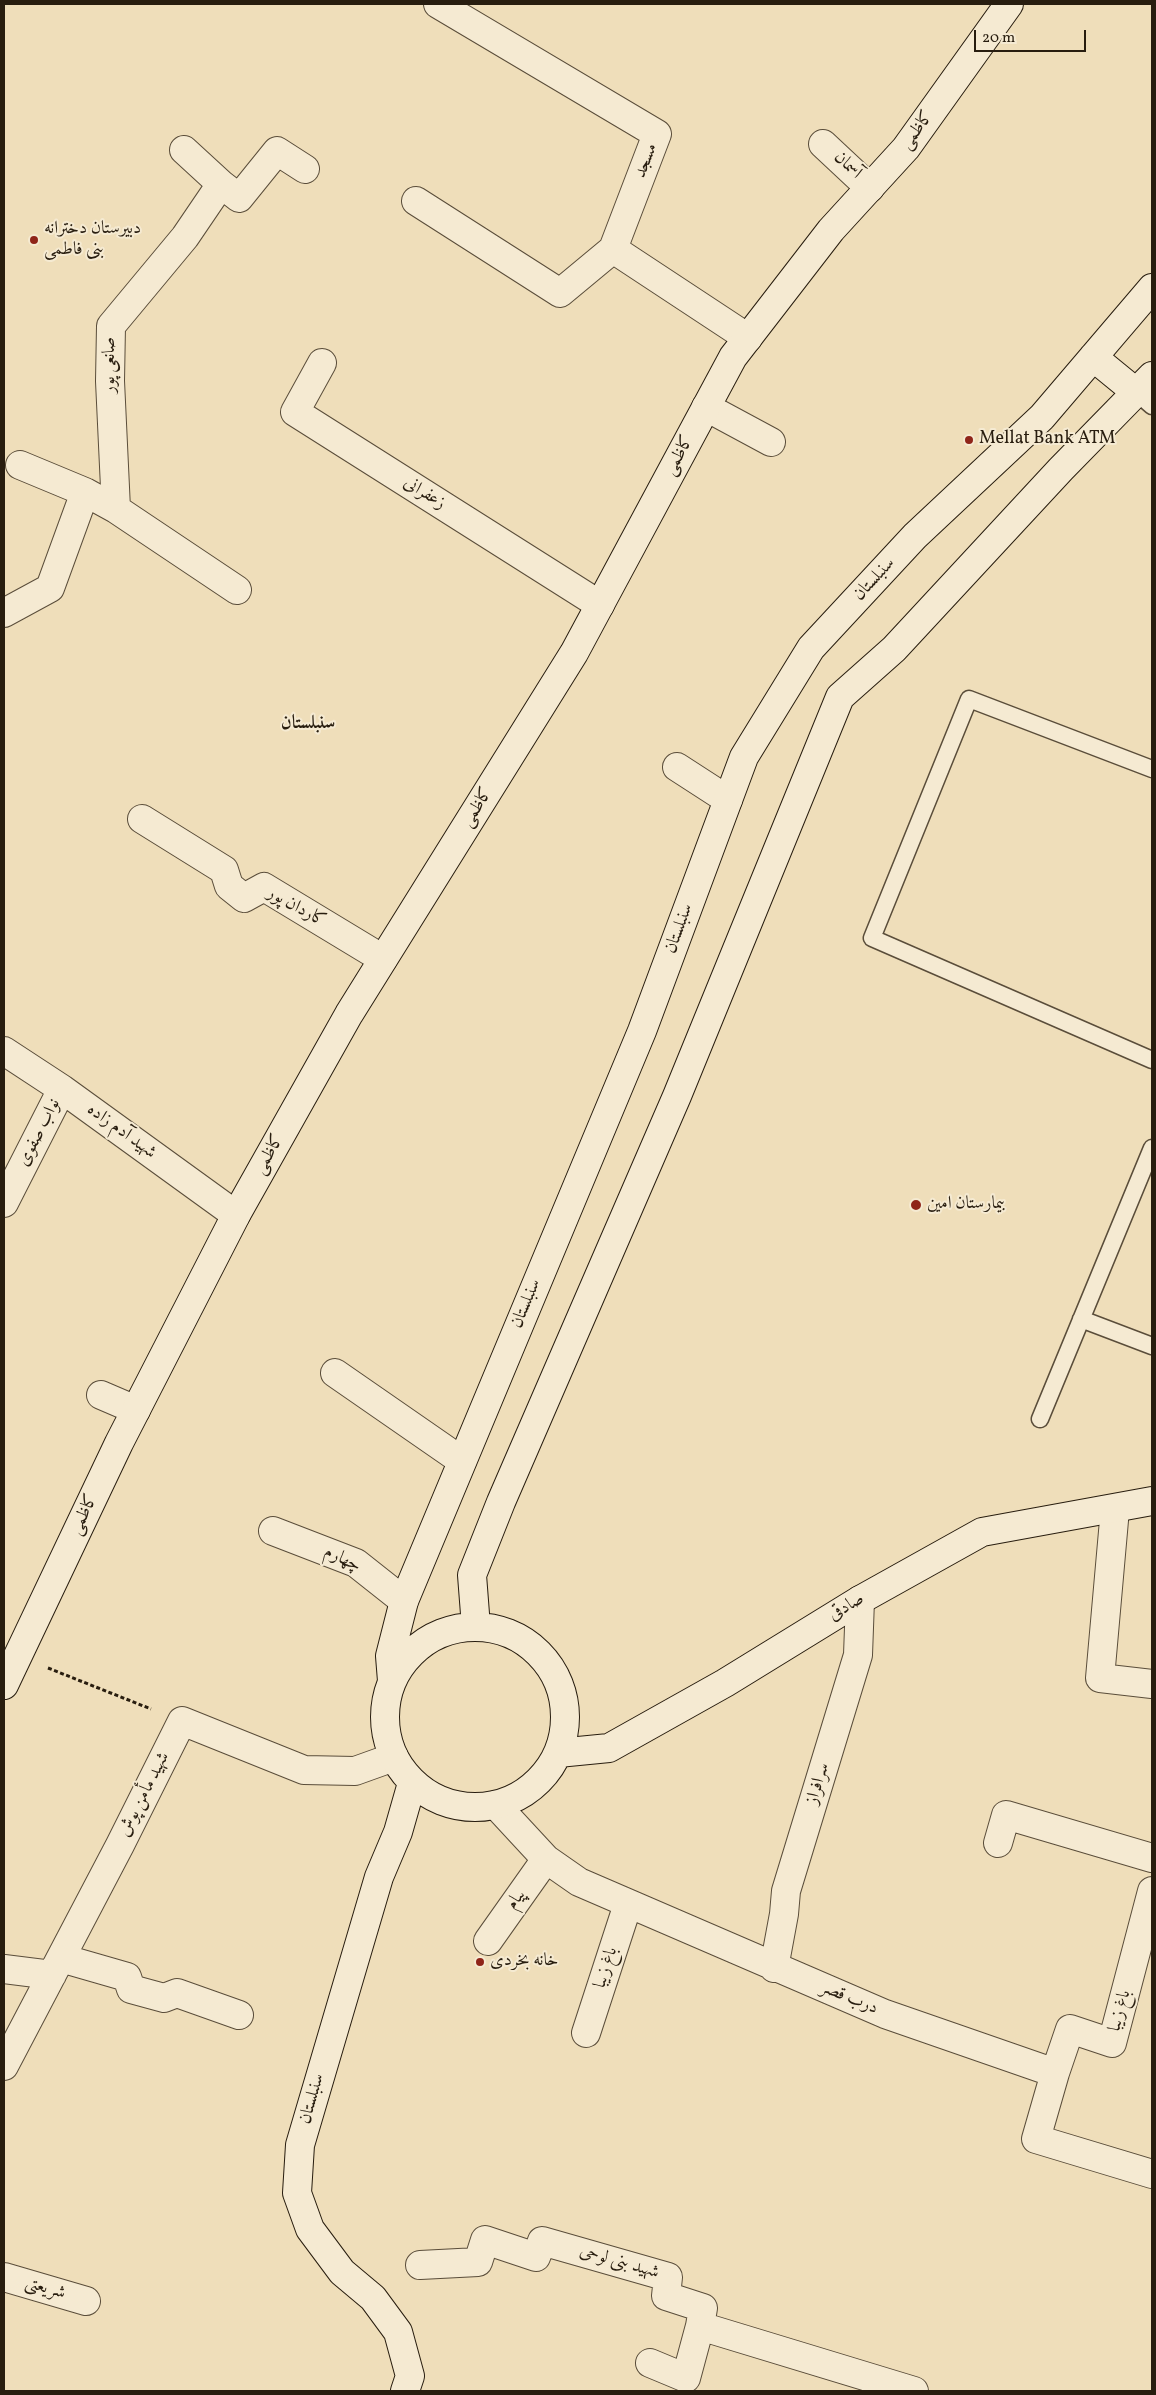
<!DOCTYPE html>
<html>
<head>
<meta charset="utf-8">
<style>
	body { margin:0 }
	#map { position:relative; width:1156px; height:2395px; overflow:hidden; background:#efdeba; font-family:Vollkorn,serif }
	canvas { display:block }
	.frame { position:absolute; inset:0; border:5px solid #281d0f; pointer-events:none }
	.scale { position:absolute; left:974px; top:30px; width:112px; height:22px; box-sizing:border-box; border:2px solid #281d0f; border-top:0; padding-left:6px; font-size:15px; line-height:18px; white-space:nowrap; color:#281d0f; -webkit-text-stroke:4px #f5ead2; paint-order:stroke }
</style>
</head>
<body>
<div id="map">
<canvas width="1156" height="2395"></canvas>
<div class="frame"></div>
<div class="scale">20 m</div>
</div>
<script>
const ctx = document.querySelector('canvas').getContext('2d');
ctx.lineJoin = 'round';
const shape = rows => new Path2D(rows.map(r => 'M' + r).join(''));
function trace(path, color, width, dash) { ctx.strokeStyle = color; ctx.lineWidth = width; ctx.lineCap = dash ? 'butt' : 'round'; ctx.setLineDash(dash || []); ctx.stroke(path); }
function label(font, color, halo, rows, align = 'center') {
  ctx.font = font + ' Vollkorn,Amiri,serif'; ctx.lineWidth = 4; ctx.setLineDash([]); ctx.textBaseline = 'middle'; ctx.strokeStyle = halo; ctx.fillStyle = color; for (const [text, x, y, turn = 0] of rows) {
    ctx.save(); ctx.translate(x, y); ctx.rotate((+turn || 0) * Math.PI / 180); ctx.textAlign = isNaN(turn) ? turn : align; if (halo) ctx.strokeText(text, 0, 0); ctx.fillText(text, 0, 0); ctx.restore();
  }
}
const lane = shape([
	[1137,393,1152,406],
	[1152,769,969,699,872,938,1152,1060],
	[1081,1319,1152,1346],
	[1040,1419,1152,1148]
]);
const street = shape([
	[438,4,657,134,613,249,748,338],
	[823,144,870,188],
	[184,150,221,184],
	[416,201,560,293,613,249],
	[322,363,295,412,600,605],
	[706,407,771,442],
	[20,465,85,492],
	[116,509,237,590],
	[4,613,50,588,85,492,116,509,110,381,111,326,185,237,221,184,239,198,277,151,305,169],
	[677,767,728,800],
	[142,819,224,870,229,886,244,898,264,887,383,959],
	[4,1051,62,1089,236,1215],
	[4,1203,62,1089],
	[335,1373,462,1461],
	[101,1395,136,1410],
	[1115,1509,1100,1678,1152,1684],
	[273,1531,356,1563,404,1601],
	[496,1805,546,1859,579,1882,885,2014,1055,2073,1036,2139,1152,2174],
	[998,1843,1006,1815,1152,1858],
	[488,1941,546,1859],
	[61,1958,127,1977,131,1989,164,1998,177,1993,239,2015],
	[774,1968,784,1914,786,1891,858,1655,860,1600],
	[4,1969,52,1975],
	[586,2033,628,1904],
	[4,2066,120,1845,182,1721,304,1770,355,1771,394,1757],
	[1055,2073,1070,2029,1112,2043,1152,1891],
	[420,2265,478,2262,485,2240,536,2257,542,2241,668,2277,666,2296,703,2308,700,2326,914,2391],
	[4,2277,86,2301],
	[650,2363,686,2378,700,2326]
]);
const secondary = shape([
	[1093,357,1137,393],
	[476,1627,472,1575,501,1502,677,1096,840,697,894,649,1061,469,1152,376],
	'385 1717a90 90 0 1 1 180 0a90 90 0 1 1-180 0Z',
	[392,1681,390,1656,404,1601,642,1031,744,757,811,648,915,536,1042,417,1152,288],
	[4,1685,119,1443,236,1215,349,1014,574,653,733,357,831,230,906,148,1009,4],
	[558,1753,609,1748,725,1683,860,1600,982,1532,1152,1501],
	[405,2391,410,2376,398,2332,373,2298,342,2272,310,2229,297,2193,300,2145,379,1877,398,1832,412,1783]
]);
trace(lane, '#5a4d3a', 19);
trace(street, '#5a4d3a', 30);
trace(secondary, '#281d0f', 30);
trace(shape([
	[48,1668,151,1709]
]), '#281d0f', 3, [4, 2.5]);
trace(lane, '#f5ead2', 16);
trace(street, '#f5ead2', 28);
trace(secondary, '#f5ead2', 28);
for (const [x, y, r, color] of [
	[34,240,5,"#8f2418"],
	[969,440,5,"#8f2418"],
	[916,1205,6,"#8f2418"],
	[480,1962,5,"#8f2418"]
]) { const dot = new Path2D(); dot.arc(x, y, r, 0, 2 * Math.PI); ctx.fillStyle = color; ctx.fill(dot); trace(dot, '#f5ead2', 2); }
label('18px', '#281d0f', '#f5ead2', [
	["کاظمی",918,131,-54],
	["مسجد",647,161,-69],
	["آسمان",847,166,44],
	["صانعی پور",111,365,-90],
	["کاظمی",680,456,-62],
	["زعفرانی",424,494,32],
	["سنبلستان",875,580,-47],
	["کاظمی",478,808,-58],
	["کاردان پور",296,908,29],
	["سنبلستان",680,929,-70],
	["شهید آدم زاده",121,1132,36],
	["نواب صفوی",40,1133,-63],
	["کاظمی",270,1155,-61],
	["سنبلستان",527,1304,-67],
	["کاظمی",85,1515,-65],
	["چهارم",342,1560,26],
	["صادقی",847,1608,-31],
	["سرافراز",819,1784,-73],
	["شهید مأمن پوش",145,1795,-63],
	["پیام",517,1900,-55],
	["باغ زیبا",607,1968,-72],
	["درب قصر",849,1999,22],
	["باغ زیبا",1121,2011,-75],
	["سنبلستان",313,2099,-74],
	["شهید بنی لوحی",619,2263,16],
	["شریعتی",45,2289,16]
]);
label('18px', '#281d0f', '#f5ead2', [
	["دبیرستان دخترانه",44,230],
	["بنی فاطمی",44,251],
	["Mellat Bank ATM",979,440],
	["بیمارستان امین",927,1205],
	["خانه بخردی",490,1962]
], 'left');
label('bold 19px', '#281d0f', '#f5ead2', [
	["سنبلستان",308,725]
]);
</script>
</body>
</html>
